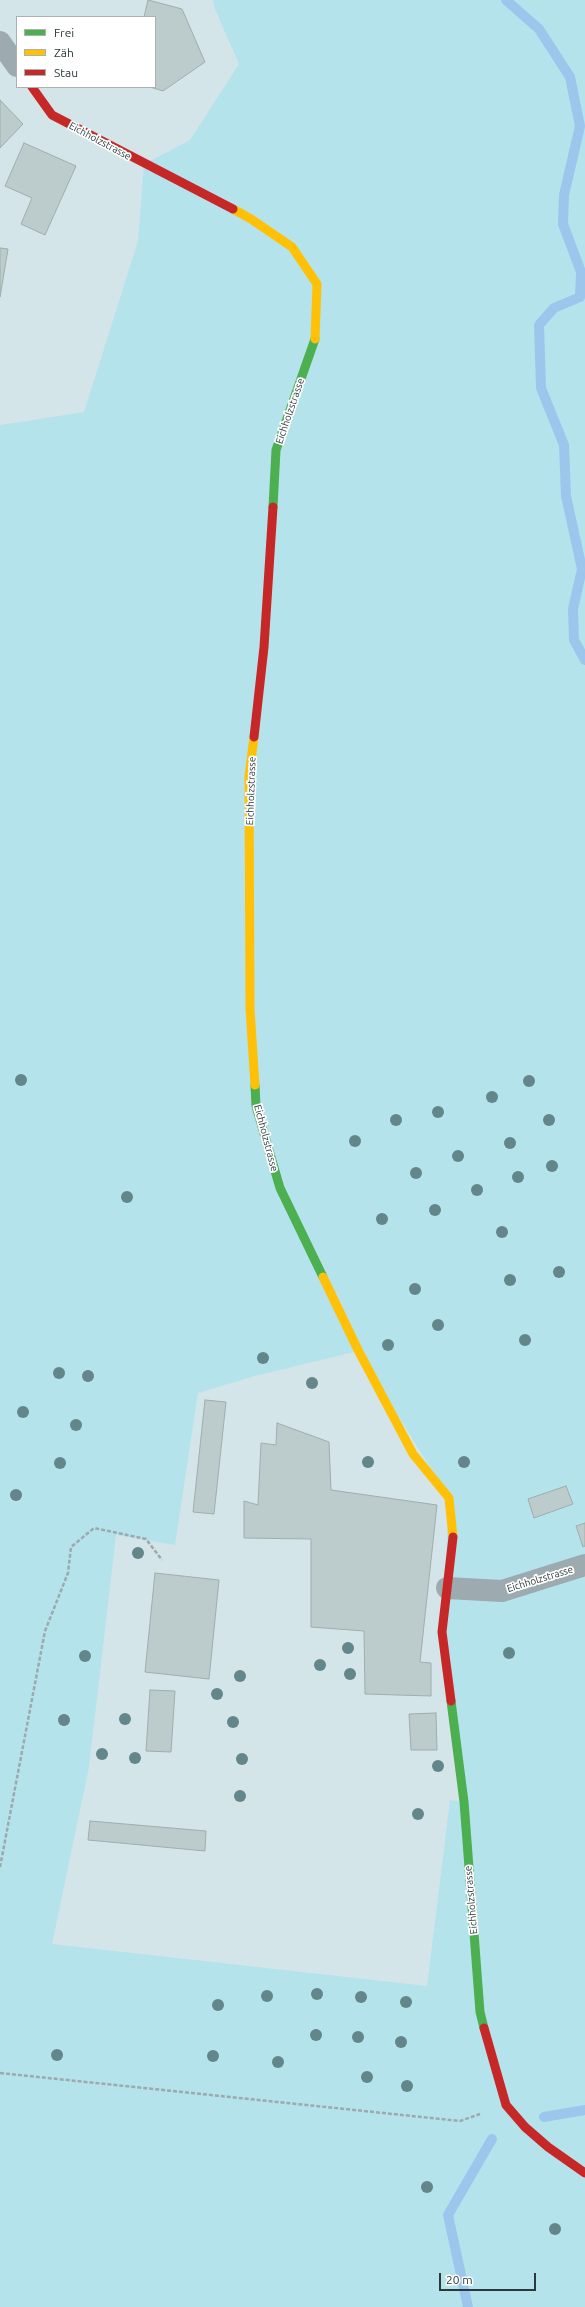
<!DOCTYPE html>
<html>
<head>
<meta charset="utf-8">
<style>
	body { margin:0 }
	#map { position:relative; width:585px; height:2307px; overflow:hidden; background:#d3e5e8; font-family:Ubuntu,sans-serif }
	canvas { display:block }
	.legend { position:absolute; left:16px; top:16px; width:140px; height:72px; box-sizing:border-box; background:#fff; border:1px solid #abb0b1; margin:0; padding:5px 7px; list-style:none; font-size:12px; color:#2c393c }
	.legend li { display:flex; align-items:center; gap:8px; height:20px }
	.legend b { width:20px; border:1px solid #abb0b1 }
	.scale { position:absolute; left:439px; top:2273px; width:97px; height:18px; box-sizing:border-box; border:2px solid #2c393c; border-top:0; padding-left:5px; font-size:12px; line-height:14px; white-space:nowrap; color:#2c393c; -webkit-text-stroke:3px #fff; paint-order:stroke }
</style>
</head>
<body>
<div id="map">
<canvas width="585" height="2307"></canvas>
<ul class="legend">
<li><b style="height:5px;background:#4caf50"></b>Frei</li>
<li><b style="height:5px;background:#ffc107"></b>Zäh</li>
<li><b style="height:5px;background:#c62828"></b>Stau</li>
</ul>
<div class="scale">20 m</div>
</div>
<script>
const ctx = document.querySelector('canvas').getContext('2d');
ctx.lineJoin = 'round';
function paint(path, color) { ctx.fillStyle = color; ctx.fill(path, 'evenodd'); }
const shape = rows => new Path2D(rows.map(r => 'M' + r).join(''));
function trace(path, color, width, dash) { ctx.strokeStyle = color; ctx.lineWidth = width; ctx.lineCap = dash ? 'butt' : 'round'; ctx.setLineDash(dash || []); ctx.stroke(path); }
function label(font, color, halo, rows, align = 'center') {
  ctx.font = font + ' Ubuntu,sans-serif'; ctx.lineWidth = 3.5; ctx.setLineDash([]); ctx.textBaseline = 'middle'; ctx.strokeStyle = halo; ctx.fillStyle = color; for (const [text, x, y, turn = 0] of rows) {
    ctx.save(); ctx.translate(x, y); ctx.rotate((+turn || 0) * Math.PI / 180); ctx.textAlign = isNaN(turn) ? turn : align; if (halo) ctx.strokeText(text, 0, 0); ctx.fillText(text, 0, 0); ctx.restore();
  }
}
paint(shape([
	[213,0,585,0,585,2307,0,2307,0,425,84,412,138,241,144,164,190,140,239,64,214,7],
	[358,1351,449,1498,442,1632,463,1802,450,1800,427,1986,52,1944,89,1767,116,1535,175,1545,198,1393,255,1376]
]), '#b5e3ec');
trace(shape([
	[506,0,539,29,570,77,580,126,564,195,563,224,581,272,580,297,554,308,539,325,541,388,564,445,566,496,582,569,573,609,574,640,585,660],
	[544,2117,585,2110],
	[468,2307,448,2215,492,2139]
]), '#9dc6ed', 10);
const building = shape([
	[148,0,182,9,205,62,163,91,150,87,155,87,155,17,144,17,148,0],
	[0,100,23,124,0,148,0,100],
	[24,143,76,166,45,235,21,224,32,198,5,186,24,143],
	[0,248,8,249,0,297,0,248],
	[205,1400,226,1402,214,1514,193,1512,205,1400],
	[277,1423,329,1442,331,1490,437,1505,420,1662,431,1663,431,1696,365,1694,364,1631,311,1627,311,1539,244,1538,244,1501,258,1505,261,1443,276,1445,277,1423],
	[566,1486,573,1504,534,1518,528,1499,566,1486],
	[585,1523,585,1546,583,1547,576,1526,585,1523],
	[155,1573,219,1580,209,1679,145,1672,155,1573],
	[150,1690,175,1691,171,1752,146,1751,150,1690],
	[436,1713,437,1750,411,1750,409,1714,436,1713],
	[90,1821,206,1831,205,1851,88,1840,90,1821]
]);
paint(building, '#bccbcb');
trace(building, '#9fadae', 1);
trace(shape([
	[0,1867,45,1631,68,1573,71,1547,94,1528,146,1539,162,1560],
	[0,2073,460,2121,480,2114]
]), '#9da9ac', 2.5, [4, 2]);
trace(shape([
	[0,42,17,66],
	[447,1588,502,1591,585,1565]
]), '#9daaaf', 22);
trace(shape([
	[273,507,276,450,315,339],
	[255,1085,256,1106,280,1188,323,1277],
	[451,1701,464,1802,480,2012,484,2028]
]), '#4caf50', 9);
trace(shape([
	[233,209,251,219,292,247,317,284,315,339],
	[254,737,249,776,250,1009,255,1085],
	[323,1277,358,1350,413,1454,449,1498,453,1537]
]), '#ffc107', 9);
trace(shape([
	[32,87,52,115,233,209],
	[254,737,264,647,273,507],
	[451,1701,442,1632,453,1537],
	[484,2028,506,2105,525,2127,548,2147,585,2173]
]), '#c62828', 9);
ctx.fillStyle = '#63868b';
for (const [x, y] of [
	[21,1080],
	[529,1081],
	[492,1097],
	[438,1112],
	[396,1120],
	[549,1120],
	[355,1141],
	[510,1143],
	[458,1156],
	[552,1166],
	[416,1173],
	[518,1177],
	[477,1190],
	[127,1197],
	[435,1210],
	[382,1219],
	[502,1232],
	[559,1272],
	[510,1280],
	[415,1289],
	[438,1325],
	[525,1340],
	[388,1345],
	[263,1358],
	[59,1373],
	[88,1376],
	[312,1383],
	[23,1412],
	[76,1425],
	[368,1462],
	[464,1462],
	[60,1463],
	[16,1495],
	[138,1553],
	[348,1648],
	[509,1653],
	[85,1656],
	[320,1665],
	[350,1674],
	[240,1676],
	[217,1694],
	[125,1719],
	[64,1720],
	[233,1722],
	[102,1754],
	[135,1758],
	[242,1759],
	[438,1766],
	[240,1796],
	[418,1814],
	[317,1994],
	[267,1996],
	[361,1997],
	[406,2002],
	[218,2005],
	[316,2035],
	[358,2037],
	[401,2042],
	[57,2055],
	[213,2056],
	[278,2062],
	[367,2077],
	[407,2086],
	[427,2187],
	[555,2229]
]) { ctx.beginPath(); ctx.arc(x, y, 6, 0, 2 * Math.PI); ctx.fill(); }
label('10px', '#2c393c', '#fff', [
	["Eichholzstrasse",100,141,28],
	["Eichholzstrasse",290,411,-71],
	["Eichholzstrasse",251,791,-88],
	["Eichholzstrasse",266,1138,75],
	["Eichholzstrasse",540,1579,-17],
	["Eichholzstrasse",471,1900,-95]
]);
</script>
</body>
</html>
